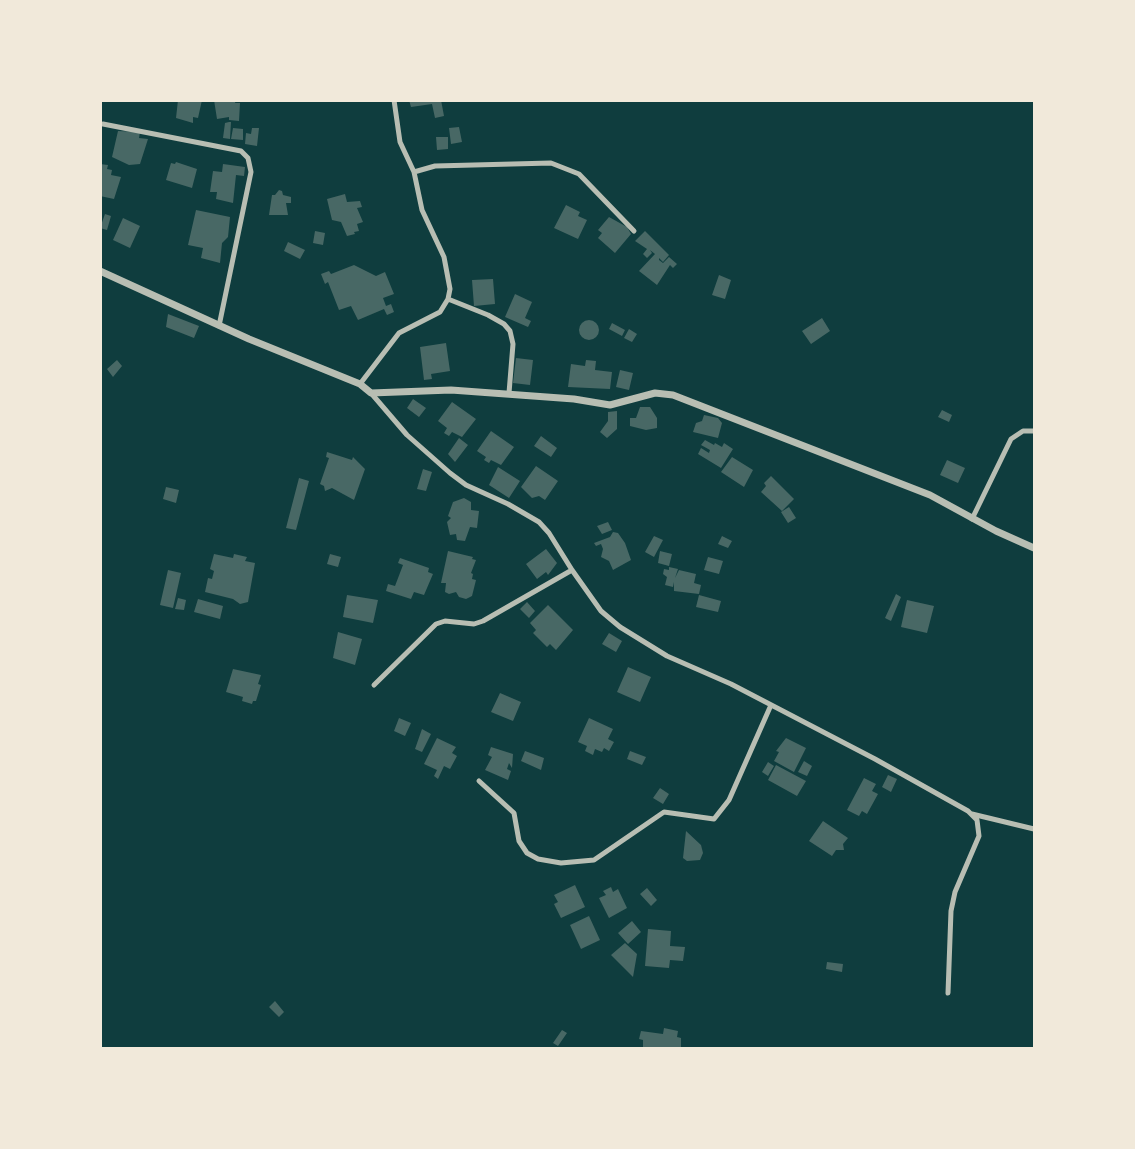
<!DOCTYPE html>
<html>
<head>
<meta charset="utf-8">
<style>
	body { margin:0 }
	#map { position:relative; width:1135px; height:1149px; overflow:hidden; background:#0f3d3e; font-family:"Source Serif 4",serif }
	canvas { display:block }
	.frame { position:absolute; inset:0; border:102px solid #f1e9da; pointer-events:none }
</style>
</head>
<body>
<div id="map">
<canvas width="1135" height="1149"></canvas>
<div class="frame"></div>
</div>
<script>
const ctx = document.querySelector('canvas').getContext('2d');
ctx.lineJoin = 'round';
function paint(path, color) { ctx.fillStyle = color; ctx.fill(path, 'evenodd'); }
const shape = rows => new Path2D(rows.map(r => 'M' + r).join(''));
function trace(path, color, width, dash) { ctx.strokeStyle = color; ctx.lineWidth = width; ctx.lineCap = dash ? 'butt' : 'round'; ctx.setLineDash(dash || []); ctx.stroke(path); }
paint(shape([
	[178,100,202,100,198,118,193,117,193,123,176,118],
	[214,100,236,100,235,103,240,103,239,121,229,120,229,117,217,119],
	[409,100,441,100,444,116,435,118,432,104,411,107],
	[229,122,231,122,230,139,223,138,225,123],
	[459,127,462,142,451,144,449,128],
	[233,128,243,129,243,140,231,139],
	[252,128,259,128,257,146,245,144,246,133,251,134],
	[118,131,140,132,139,138,148,139,140,164,129,165,112,157],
	[436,137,448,137,448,149,437,150],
	[176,162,197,169,192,188,166,180,171,163,175,164],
	[100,164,108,165,107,169,112,170,111,175,121,177,114,199,100,196],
	[223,164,245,167,244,176,236,175,233,203,216,199,217,192,210,192,213,171,222,172],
	[279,190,282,191,283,195,291,197,291,203,286,203,288,215,269,215,272,195,275,195],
	[345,194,347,202,360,201,362,207,357,208,363,222,357,224,359,231,354,232,355,234,347,236,341,222,332,220,327,199],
	[566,205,580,212,578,216,587,220,578,239,554,228],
	[196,210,230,217,228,237,222,243,220,263,201,258,203,248,188,245],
	[105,214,111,216,107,230,100,228],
	[609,217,627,227,631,234,615,253,598,238,602,233,598,230],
	[123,218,140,226,130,248,113,240],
	[315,231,325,233,323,245,313,243],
	[645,231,669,255,663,262,659,258,659,260,663,263,669,257,677,264,673,268,670,265,657,285,639,271,655,254,650,250,652,253,647,258,643,254,647,249,635,241],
	[288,242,305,250,300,259,284,251],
	[354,265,376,276,385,272,394,294,383,298,386,306,391,304,394,312,387,315,384,309,358,320,351,306,339,310,328,282,325,284,321,274,329,271,331,274],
	[719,275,731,280,725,299,712,295],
	[493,279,495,304,474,306,472,280],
	[515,294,532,302,525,318,531,321,528,327,505,317],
	[168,314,199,326,194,338,166,327],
	[822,318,830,331,811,344,802,331],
	'579 330a10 10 0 1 1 20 0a10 10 0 1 1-20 0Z',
	[612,323,625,330,622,336,609,329],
	[629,329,637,334,632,342,624,338],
	[446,343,450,371,431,374,432,379,424,380,420,347],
	[516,358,533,360,530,385,513,383],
	[117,360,122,366,113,377,107,369],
	[586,360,596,361,595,370,612,372,610,389,568,387,571,364,585,366],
	[620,370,633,373,629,390,616,387],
	[413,399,426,408,419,417,407,408],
	[452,402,476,419,462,437,452,432,449,436,444,433,447,428,438,421],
	[640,407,650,407,657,418,657,428,646,430,630,426,630,418,636,418],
	[942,410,952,415,949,422,938,417],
	[617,411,617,429,607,438,600,432,608,421,608,412],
	[704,415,718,418,722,423,718,438,693,432,696,423,702,421],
	[491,431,514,447,501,465,491,460,489,463,484,460,486,457,477,451],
	[541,436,557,448,551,457,534,446],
	[459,438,468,445,455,462,448,454],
	[705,440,714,445,715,443,722,447,724,443,733,449,721,468,698,454,701,448,709,453,710,450,701,445],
	[327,452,352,460,353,457,365,469,354,500,332,488,325,491,324,486,320,484,329,458,326,457],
	[732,457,753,470,744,487,721,472],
	[947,460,965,468,958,483,940,475],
	[536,466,558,481,545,500,539,496,532,498,521,487],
	[498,467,520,481,509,498,489,485],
	[423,469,432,472,426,491,417,489],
	[771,476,794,499,782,511,761,492,766,486,764,483],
	[299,478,309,481,296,530,286,528],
	[166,487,179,490,176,503,163,499],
	[464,498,471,502,471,510,479,511,477,528,470,527,465,541,457,540,456,534,450,535,447,522,451,518,448,516,453,502],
	[789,507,796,518,788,523,781,512],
	[608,522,612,530,602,534,597,526],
	[613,532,618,533,625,543,631,560,613,570,609,561,601,557,603,549,601,544,596,546,594,543,610,537],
	[654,536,663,540,654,557,645,552],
	[722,536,732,541,728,548,718,544],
	[546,549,557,563,548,575,546,572,537,579,526,564],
	[448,551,473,557,472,559,476,560,471,573,473,574,472,579,476,580,472,596,466,599,459,597,456,592,449,594,445,592,446,583,441,583],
	[660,551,672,554,669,566,658,563],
	[214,554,233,558,234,554,247,557,245,561,255,563,248,602,240,604,233,599,205,592,208,578,212,579,214,571,210,569],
	[330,554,341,557,338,567,327,564],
	[708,557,723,561,719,574,704,570],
	[400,558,429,568,428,572,433,574,424,595,414,592,411,599,386,591,388,584,395,586,403,565,398,563],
	[669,567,678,569,675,578,679,570,696,574,694,583,701,585,699,594,674,591,674,582,673,587,665,585,667,577,663,574,664,569,669,570],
	[168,570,181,573,173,608,160,605],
	[896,594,901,597,891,621,885,618],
	[347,595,378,600,373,623,343,617],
	[699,595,721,601,718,612,696,607],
	[178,598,186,600,184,610,175,609],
	[198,599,223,606,220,619,194,612],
	[907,600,934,606,927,633,901,627],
	[527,602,535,611,529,618,520,609],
	[548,605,573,630,556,650,550,644,547,647,533,633,536,630,530,623],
	[338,632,362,639,355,665,333,658],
	[609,633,622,641,616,652,602,644],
	[628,667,651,677,640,702,617,692],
	[233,669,261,675,258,684,261,685,256,701,253,701,252,704,242,701,243,697,226,692],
	[500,693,521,702,513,721,491,712],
	[399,718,411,723,405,736,394,731],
	[589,718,613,729,608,739,614,742,609,751,604,748,602,752,595,749,593,755,585,751,587,746,578,742],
	[422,729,431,734,422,752,415,749],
	[437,738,456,747,452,753,457,756,450,769,444,766,438,779,434,776,437,770,424,764],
	[786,738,806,748,794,772,774,761,779,752,776,751],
	[491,747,513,754,512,768,509,763,507,769,511,771,508,780,485,770,492,757,488,755],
	[525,751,544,758,541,770,521,761],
	[630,751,646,757,642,765,627,759],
	[804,761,812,766,807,776,798,772],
	[768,762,774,766,768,776,762,772],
	[776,765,806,781,797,796,768,780],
	[888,775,897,779,891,792,882,787],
	[864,778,876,784,872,791,878,794,867,814,862,811,859,816,847,810],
	[660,788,669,794,663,804,653,798],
	[823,821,848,838,843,844,844,850,836,850,832,856,809,841],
	[686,831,701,845,703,853,700,860,687,861,683,858],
	[575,885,585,907,561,918,554,904,558,902,554,895],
	[611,887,613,892,618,889,627,908,609,918,599,898,606,895,603,891],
	[647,888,657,900,651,906,640,894],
	[589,916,600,940,581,949,570,925],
	[632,921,641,932,628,944,618,933],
	[648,929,671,931,670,946,685,947,683,961,670,960,669,968,645,966],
	[625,943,637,954,633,977,611,955],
	[827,962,843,964,842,972,826,969],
	[275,1001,284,1012,279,1017,269,1007],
	[664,1028,678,1031,677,1037,681,1038,681,1048,643,1048,643,1040,639,1039,641,1031,663,1034],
	[562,1030,567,1033,558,1046,553,1043]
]), '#486865');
trace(shape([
	[103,124,241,151,248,158,251,172,219,326],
	[414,172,435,166,551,163,579,174,634,231],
	[448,299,488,315,504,324,510,331,513,344,509,393],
	[360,384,399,333,440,312,448,299,450,289,444,257,422,210,414,172,400,142,394,100],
	[371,393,407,435,450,473,466,485,508,504,539,522,549,533,572,570,601,611,620,627,667,656,731,684,875,759,968,811,977,820,979,836,955,892,951,911,948,993],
	[972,519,1011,439,1023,431,1034,431],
	[374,685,436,624,445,621,474,624,483,621,572,570],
	[479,781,514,813,519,841,527,853,538,859,561,863,594,860,664,812,714,819,729,800,771,705],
	[972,814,1034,829]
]), '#b8beb3', 5);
trace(shape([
	[100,271,249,339,360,384,371,393,451,390,574,399,610,405,655,393,673,395,930,495,996,531,1034,548]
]), '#b8beb3', 7);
</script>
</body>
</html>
